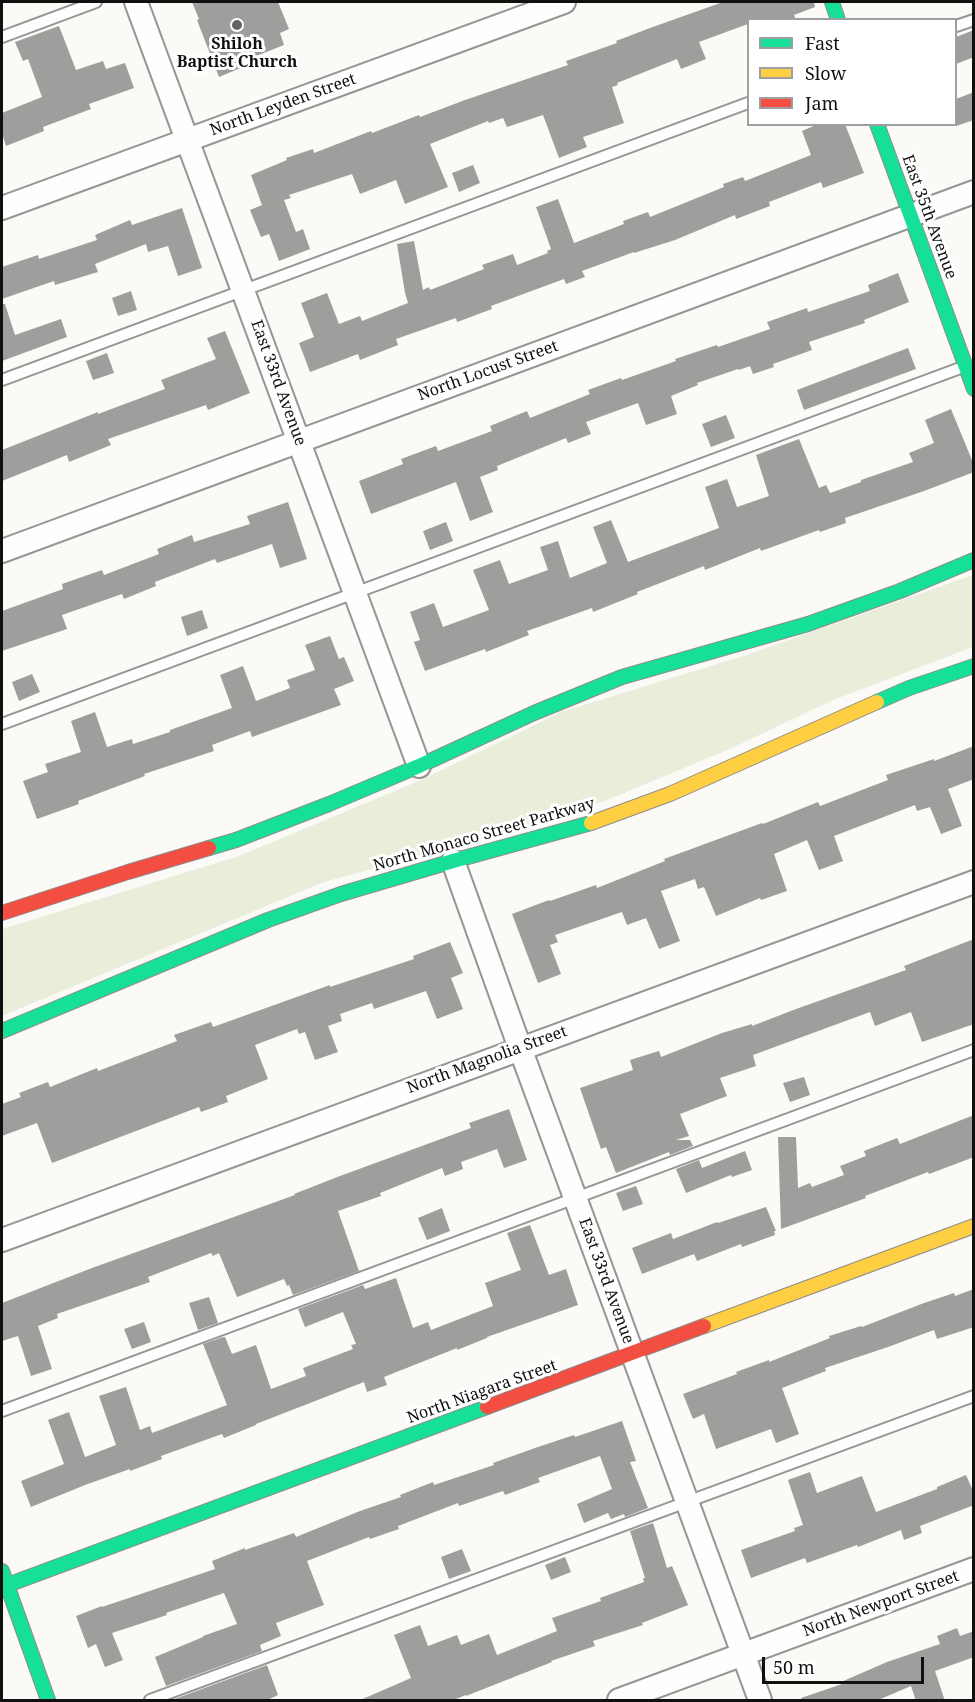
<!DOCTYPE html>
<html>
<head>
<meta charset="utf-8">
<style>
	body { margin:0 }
	#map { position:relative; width:975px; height:1702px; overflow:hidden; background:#fcfaf7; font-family:"Noto Serif",serif }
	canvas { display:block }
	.frame { position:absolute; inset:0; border:3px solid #101010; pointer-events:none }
	.legend { position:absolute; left:747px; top:18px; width:210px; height:108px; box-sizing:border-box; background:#fff; border:2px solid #9f9f9f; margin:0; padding:8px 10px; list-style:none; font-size:18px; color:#101010 }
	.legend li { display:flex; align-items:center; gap:12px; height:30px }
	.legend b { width:30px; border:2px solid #9f9f9f }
	.scale { position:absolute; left:762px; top:1657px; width:162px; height:27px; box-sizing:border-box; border:3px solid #101010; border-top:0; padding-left:8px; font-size:18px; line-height:21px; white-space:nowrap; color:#101010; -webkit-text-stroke:4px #fff; paint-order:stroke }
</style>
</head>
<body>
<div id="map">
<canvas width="975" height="1702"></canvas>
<div class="frame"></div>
<ul class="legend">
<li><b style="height:8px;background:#16e098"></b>Fast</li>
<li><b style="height:8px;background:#ffcf43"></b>Slow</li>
<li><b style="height:8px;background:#f24e42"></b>Jam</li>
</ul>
<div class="scale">50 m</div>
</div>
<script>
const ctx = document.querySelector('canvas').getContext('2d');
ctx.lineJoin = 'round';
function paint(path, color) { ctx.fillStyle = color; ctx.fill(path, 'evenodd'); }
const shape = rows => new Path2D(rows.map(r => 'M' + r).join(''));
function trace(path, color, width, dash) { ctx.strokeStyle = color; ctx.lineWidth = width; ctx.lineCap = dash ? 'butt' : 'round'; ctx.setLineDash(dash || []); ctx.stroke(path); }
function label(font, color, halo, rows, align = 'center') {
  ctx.font = font + ' "Noto Serif",serif'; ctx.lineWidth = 6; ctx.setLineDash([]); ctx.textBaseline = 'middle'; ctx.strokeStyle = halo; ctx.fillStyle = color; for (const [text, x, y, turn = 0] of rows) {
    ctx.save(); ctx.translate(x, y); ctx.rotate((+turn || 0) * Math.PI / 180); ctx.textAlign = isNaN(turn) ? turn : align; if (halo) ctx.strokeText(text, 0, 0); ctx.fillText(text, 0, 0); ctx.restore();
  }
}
paint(shape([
	[973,575,973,647,833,700,732,748,612,798,557,819,324,882,2,1016,2,929,239,856,421,780,561,712,743,656]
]), '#e9eeda');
paint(shape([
	[192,2,278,2,289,29,280,33,284,45,241,62,243,67,219,77,197,20,199,19],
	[723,2,814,2,815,7,794,15,796,20,748,20,748,24,699,42,706,59,681,69,677,59,617,83,618,85,612,87,624,123,583,137,587,147,559,158,543,115,507,127,503,118,489,123,488,121,430,144,448,187,405,204,396,180,360,194,352,174,289,195,291,198,284,200,296,232,303,229,310,249,279,261,269,234,261,237,250,210,262,205,251,175,287,160,286,158,313,149,314,153,371,131,372,133,419,115,420,117,465,100,568,65,566,61,617,43,616,41,650,28],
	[59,26,76,70,103,61,106,69,125,63,134,88,89,104,91,109,43,127,44,131,6,146,2,133,2,113,42,97,28,59,23,61,15,42],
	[974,30,974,57,956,64,956,37],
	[974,92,974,120,956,126,956,99],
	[818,124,845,124,864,173,823,188,821,182,769,202,770,206,736,219,735,215,675,240,634,253,634,252,582,271,585,277,566,284,564,279,491,306,492,309,457,322,456,318,396,339,398,345,360,360,358,354,310,372,299,343,314,337,301,303,327,293,339,324,360,316,362,321,408,303,405,293,397,244,414,241,423,290,429,287,430,290,484,269,482,265,513,254,517,265,548,253,547,251,551,249,536,207,558,199,574,243,624,224,623,221,648,212,650,217,724,187,723,184,743,177,745,181,811,155,802,131],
	[473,165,480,183,459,192,452,173],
	[182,208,202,268,178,276,168,246,148,252,146,244,95,264,98,272,55,285,54,281,2,299,2,267,38,255,39,259,97,240,95,235,130,220,132,225],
	[898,273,909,302,864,320,865,323,809,342,812,350,773,364,774,367,753,374,750,366,739,370,738,369,697,383,698,385,671,396,677,414,646,425,638,403,586,422,591,434,568,443,566,438,497,466,498,470,480,477,493,512,470,521,456,482,371,514,359,481,403,464,401,459,436,446,438,451,492,431,490,426,527,411,530,418,590,394,588,390,621,378,622,380,676,361,675,359,717,345,718,347,770,329,767,322,807,308,808,312,870,291,868,285],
	[131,291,137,310,118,316,112,298],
	[2,304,5,304,15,335,61,319,67,337,2,361],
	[225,331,250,393,208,410,206,405,108,439,111,445,69,462,67,455,2,481,2,450,98,412,98,414,165,389,161,380,216,359,207,338],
	[908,348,916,369,804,410,797,390],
	[107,353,114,373,93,380,86,361],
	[951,409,974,465,974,472,924,491,845,518,846,523,820,532,819,530,761,551,760,548,705,570,704,566,637,592,638,594,593,612,592,608,527,631,529,635,486,652,485,649,425,671,414,642,420,640,410,612,434,603,443,627,489,610,473,570,500,560,509,584,548,570,540,547,558,541,570,578,607,563,593,527,611,520,628,562,719,528,705,487,727,479,737,507,769,496,756,455,799,439,819,488,826,485,830,493,861,482,861,480,913,462,909,453,934,443,925,420],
	[726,415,735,438,711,447,702,424],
	[288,502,307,559,280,568,272,544,217,563,215,559,155,582,156,586,124,599,122,594,62,615,67,629,2,651,2,611,63,589,62,584,102,570,104,575,159,554,157,549,192,535,194,542,250,524,247,516],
	[446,522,453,541,430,550,423,531],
	[202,610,208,628,187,636,181,617],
	[330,636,339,659,344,657,354,681,334,689,341,705,252,737,250,731,212,745,214,751,144,774,145,776,78,801,79,804,37,819,23,781,48,772,45,764,81,752,71,721,95,712,107,747,132,739,133,744,170,732,170,730,232,708,220,675,243,666,256,701,290,688,287,680,315,670,305,645],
	[32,674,40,692,19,701,12,682],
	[974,746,974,779,948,789,962,826,941,834,930,807,917,811,915,805,834,836,843,861,819,870,807,840,774,854,787,891,761,900,760,898,716,916,704,887,698,889,695,879,661,891,680,941,659,949,646,918,627,925,622,912,555,935,558,942,550,945,561,974,538,983,512,914,549,900,550,901,596,885,597,888,665,861,664,859,762,823,763,824,818,802,820,806,888,780,886,775,934,759,934,761],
	[974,939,974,1024,922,1042,911,1012,875,1026,870,1012,753,1055,756,1066,720,1078,727,1096,680,1114,689,1136,676,1140,690,1140,693,1146,670,1155,669,1152,616,1173,606,1147,601,1149,580,1088,633,1070,630,1060,659,1051,661,1057,722,1033,752,1024,752,1026,796,1009,906,970,904,966],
	[450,942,463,973,451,978,463,1009,437,1019,426,991,374,1009,372,1003,340,1014,342,1021,328,1026,338,1052,315,1060,305,1032,299,1034,297,1029,255,1045,268,1079,226,1096,228,1102,201,1112,199,1107,52,1163,37,1123,2,1136,2,1104,21,1097,19,1093,48,1082,50,1087,97,1068,98,1071,177,1041,174,1035,211,1022,213,1027,330,985,330,987,414,959,413,956],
	[804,1077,810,1095,790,1102,783,1083],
	[509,1109,527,1160,504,1168,497,1149,461,1162,463,1169,445,1176,442,1168,380,1193,381,1196,338,1211,359,1271,293,1295,289,1285,287,1286,284,1279,237,1297,219,1253,213,1256,211,1253,148,1277,150,1282,57,1314,58,1318,38,1326,52,1369,31,1376,18,1336,2,1341,2,1303,92,1268,295,1195,294,1194,340,1176,471,1128,469,1123],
	[974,1115,974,1157,929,1174,928,1172,865,1196,866,1198,781,1229,778,1137,796,1137,798,1188,810,1183,812,1187,844,1175,840,1166,866,1156,864,1151,897,1138,900,1144],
	[745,1151,752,1170,732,1177,731,1175,686,1193,676,1169,699,1160,702,1168],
	[636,1186,643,1204,623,1211,616,1193],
	[766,1207,776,1231,774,1231,775,1235,742,1247,741,1244,697,1261,694,1254,642,1274,632,1248,671,1233,673,1239,717,1222,718,1223],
	[442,1208,450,1231,427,1240,418,1218],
	[530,1225,549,1275,566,1269,578,1305,487,1337,487,1338,457,1350,457,1348,384,1377,387,1385,367,1392,364,1382,256,1424,256,1425,224,1438,222,1434,161,1456,162,1459,130,1471,130,1469,85,1485,31,1507,21,1481,64,1464,48,1420,69,1412,85,1457,116,1445,99,1396,126,1387,140,1430,150,1426,152,1433,227,1405,203,1344,223,1337,225,1337,232,1354,256,1345,271,1389,306,1376,303,1368,353,1349,351,1345,356,1344,343,1312,305,1327,298,1309,363,1285,365,1289,396,1278,413,1328,428,1322,431,1330,493,1306,485,1283,521,1270,507,1233],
	[974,1289,974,1327,937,1339,934,1330,888,1347,825,1368,826,1371,782,1388,799,1434,776,1443,771,1429,716,1449,704,1414,693,1419,683,1394,737,1374,736,1372,769,1360,769,1362,830,1338,829,1336,861,1326,862,1327,924,1303,954,1293,955,1296],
	[209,1297,218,1323,198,1330,189,1303],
	[144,1322,151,1342,132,1349,124,1329],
	[622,1421,636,1461,630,1462,648,1508,625,1517,624,1514,611,1519,608,1513,584,1523,577,1504,612,1489,600,1456,538,1478,540,1482,505,1495,503,1491,459,1506,458,1503,398,1526,399,1529,370,1539,369,1537,307,1561,324,1605,276,1623,281,1636,260,1645,262,1651,166,1686,155,1657,203,1637,203,1636,237,1624,224,1593,166,1613,167,1615,112,1633,123,1660,105,1667,96,1644,88,1648,76,1616,102,1606,102,1607,215,1569,212,1561,245,1548,245,1550,294,1533,296,1537,360,1511,401,1497,400,1495,433,1482,434,1485,494,1465,493,1463,535,1448,574,1435,575,1437],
	[810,1472,817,1493,862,1476,876,1512,937,1489,937,1487,966,1475,974,1493,974,1505,920,1526,922,1533,904,1540,901,1530,858,1547,857,1545,807,1563,805,1558,751,1578,741,1550,795,1531,794,1528,803,1525,788,1480],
	[653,1523,667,1568,672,1566,688,1605,642,1623,643,1625,593,1641,595,1646,551,1661,552,1662,466,1696,466,1695,451,1701,358,1701,411,1678,394,1635,420,1625,428,1646,457,1635,461,1645,489,1634,497,1655,557,1631,552,1618,601,1601,600,1598,644,1582,643,1578,645,1578,630,1531],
	[462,1549,471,1571,449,1579,441,1557],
	[565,1557,571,1572,551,1580,545,1565],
	[957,1628,960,1636,974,1631,974,1657,935,1671,945,1701,916,1701,911,1686,876,1701,802,1701,801,1698,842,1684,841,1682,887,1662,940,1644,937,1636],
	[267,1665,278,1695,265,1701,172,1700]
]), '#a09e9c');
const lane = shape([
	[956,26,974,20],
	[2,37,96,2],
	[2,380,748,103],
	[2,724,963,367],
	[2,1411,974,1050],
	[150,1700,974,1396]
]);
const street = shape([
	[136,2,419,766],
	[2,208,564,2],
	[2,551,974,192],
	[453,861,520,1048,760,1700],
	[2,1240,974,882],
	[619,1700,974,1569]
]);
const fast = shape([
	[832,2,838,20],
	[877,124,974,389],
	[877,702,909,688,974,666],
	[209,848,236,840,329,804,419,766,534,713,622,677,808,624,900,591,974,560],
	[2,1031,268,920,341,894,453,861,591,823],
	[2,1571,48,1700],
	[2,1587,487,1407]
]);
const slow = shape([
	[591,823,670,794,877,702],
	[704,1326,974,1226]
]);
const jam = shape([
	[2,913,128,872,209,848],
	[487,1407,704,1326]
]);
trace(lane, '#969594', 14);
trace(street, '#969594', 26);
trace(fast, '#8d8c8b', 16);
trace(slow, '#8d8c8b', 16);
trace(jam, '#8d8c8b', 16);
trace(lane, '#fffefe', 10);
trace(street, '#fffefe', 22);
trace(fast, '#16e098', 14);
trace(slow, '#ffcf43', 14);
trace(jam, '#f24e42', 14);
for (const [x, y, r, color] of [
	[237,25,6,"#636261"]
]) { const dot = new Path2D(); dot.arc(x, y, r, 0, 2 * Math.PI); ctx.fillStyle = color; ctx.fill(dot); trace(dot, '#fff', 2); }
label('bold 16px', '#101010', '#fff', [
	["Shiloh",237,44],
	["Baptist Church",237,62]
]);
label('16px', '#101010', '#fff', [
	["North Leyden Street",283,105,-20],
	["East 35th Avenue",929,217,70],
	["North Locust Street",488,371,-20],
	["East 33rd Avenue",278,383,70],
	["North Monaco Street Parkway",484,835,-16],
	["North Magnolia Street",487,1060,-20],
	["East 33rd Avenue",606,1281,70],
	["North Niagara Street",482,1392,-20],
	["North Newport Street",881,1604,-20]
]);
</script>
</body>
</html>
